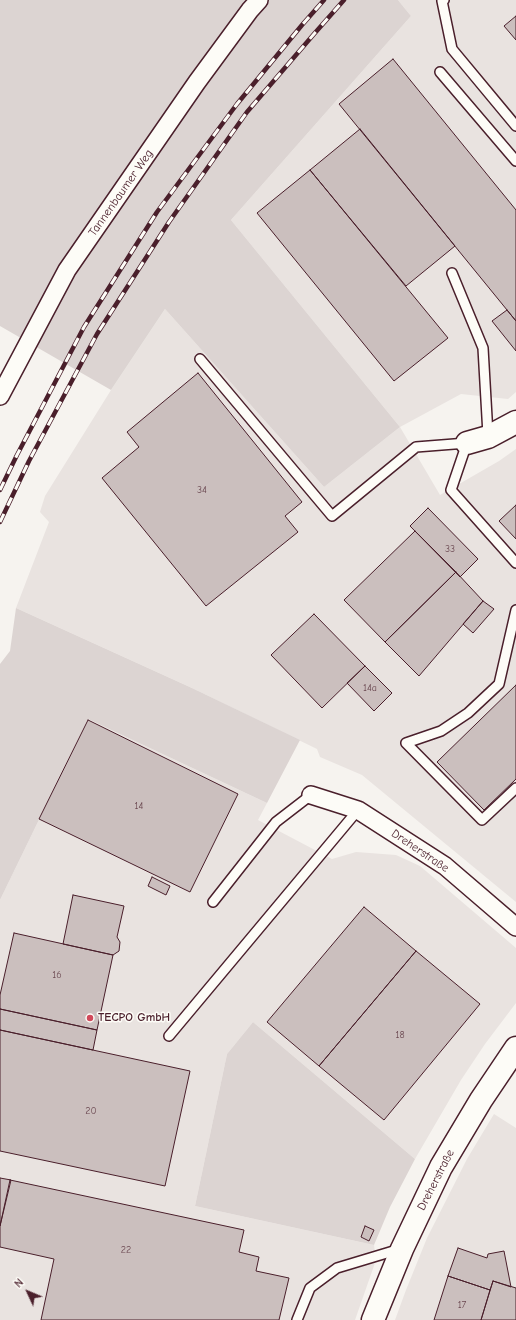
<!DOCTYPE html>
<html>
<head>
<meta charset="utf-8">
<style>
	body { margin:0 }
	#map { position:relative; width:516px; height:1320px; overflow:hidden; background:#f6f3ef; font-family:"Comic Neue",sans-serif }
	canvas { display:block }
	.north { position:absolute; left:8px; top:1272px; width:40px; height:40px; -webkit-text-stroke:3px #fdfcf7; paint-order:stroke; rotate:314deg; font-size:11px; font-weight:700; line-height:16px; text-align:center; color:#4a1f2b }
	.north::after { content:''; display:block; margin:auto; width:14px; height:18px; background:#4a1f2b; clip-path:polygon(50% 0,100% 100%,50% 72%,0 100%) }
</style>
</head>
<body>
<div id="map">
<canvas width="516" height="1320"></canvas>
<div class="north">N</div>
</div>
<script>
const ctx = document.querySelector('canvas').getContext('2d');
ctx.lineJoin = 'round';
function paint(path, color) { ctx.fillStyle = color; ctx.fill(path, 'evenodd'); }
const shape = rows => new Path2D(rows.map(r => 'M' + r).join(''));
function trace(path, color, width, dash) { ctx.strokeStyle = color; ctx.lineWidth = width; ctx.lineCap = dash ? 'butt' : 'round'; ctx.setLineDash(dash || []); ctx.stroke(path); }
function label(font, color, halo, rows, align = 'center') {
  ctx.font = font + ' "Comic Neue",sans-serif'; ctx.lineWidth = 3; ctx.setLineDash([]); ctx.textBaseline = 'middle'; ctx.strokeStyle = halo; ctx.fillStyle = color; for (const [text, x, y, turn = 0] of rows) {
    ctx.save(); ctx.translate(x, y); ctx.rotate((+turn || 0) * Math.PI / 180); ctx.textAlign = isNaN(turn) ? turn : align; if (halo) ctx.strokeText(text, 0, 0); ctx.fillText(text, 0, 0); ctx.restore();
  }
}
paint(shape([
	[398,0,516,0,516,392,508,399,461,394,400,427,440,495,499,461,516,449,516,902,362,775,320,757,317,749,192,688,16,608,49,522,40,512,45,496,111,390,165,309,324,487,400,427,231,220,411,16],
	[88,719,267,803,258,820,332,859,356,852,396,855,420,866,516,948,516,1003,485,1044,461,1080,415,1159,253,1022,227,1054,195,1206,374,1245,376,1260,355,1320,0,1320,0,900],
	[494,1114,516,1128,516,1320,395,1320,406,1290,427,1238,467,1159]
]), '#e9e3e0');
paint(shape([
	[0,0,398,0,411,16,231,220,400,427,324,487,165,309,111,390,0,326],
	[16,608,192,688,300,740,267,803,88,719,0,900,0,664,10,651],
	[253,1022,415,1159,390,1207,374,1245,195,1206,227,1054]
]), '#dcd4d2');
const building = shape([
	[516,16,516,40,504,26,516,16],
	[393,59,516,210,516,321,339,104,393,59],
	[360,129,455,246,406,286,310,170,360,129],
	[310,170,448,338,394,381,257,213,310,170],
	[507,310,516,321,516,351,492,321,507,310],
	[198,373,302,502,285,516,298,532,206,606,102,478,139,447,127,432,198,373],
	[516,505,516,539,499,521,516,505],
	[428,508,478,559,460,577,410,526,428,508],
	[415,531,456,572,385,642,344,600,415,531],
	[456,572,483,601,419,676,385,642,456,572],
	[483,601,494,609,473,633,463,624,483,601],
	[314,614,365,666,322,708,271,655,314,614],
	[365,666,392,693,374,711,347,683,365,666],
	[516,685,516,779,484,810,437,762,516,685],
	[88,720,238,794,190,892,39,819,88,720],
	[152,877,170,886,166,895,148,886,152,877],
	[73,895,124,906,117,937,120,942,119,951,113,955,63,944,73,895],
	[364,907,416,951,319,1066,267,1022,364,907],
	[14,933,113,955,97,1030,0,1009,0,995,14,933],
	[416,951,480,1004,384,1120,319,1066,416,951],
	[0,1009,97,1030,93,1050,0,1030,0,1009],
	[0,1030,190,1071,165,1186,0,1151,0,1030],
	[0,1178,11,1180,0,1226,0,1178],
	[10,1180,244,1230,239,1252,259,1257,256,1271,289,1278,279,1320,41,1320,54,1259,0,1247,0,1226,10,1180],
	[365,1226,374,1230,369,1241,361,1237,365,1226],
	[458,1248,487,1258,488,1254,504,1251,511,1287,493,1281,490,1290,448,1276,458,1248],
	[448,1276,490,1290,481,1320,434,1320,448,1276],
	[493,1281,516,1288,516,1320,481,1320,493,1281]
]);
paint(building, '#cbbfbe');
trace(building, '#4a1f2b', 1);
const lane = shape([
	[444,0,442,1,452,49,516,126],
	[440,72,516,161],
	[452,273,483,348,488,435],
	[200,359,332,516,416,447,467,443,451,490,516,563],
	[516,610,499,684,468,713,441,731,406,743,482,820,516,788],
	[213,902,276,822,311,795],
	[169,1036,358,810],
	[297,1320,310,1288,337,1268,400,1249]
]);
const street = shape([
	[0,396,67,270,197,82,250,10,259,0],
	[311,795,358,810,445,866,516,927]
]);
const secondary = shape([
	[467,443,488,437,516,422],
	[373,1320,402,1249,441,1167,481,1100,516,1048]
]);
trace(lane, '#4a1f2b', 12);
trace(street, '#4a1f2b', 20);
trace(secondary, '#4a1f2b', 25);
trace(lane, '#fdfcf7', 9);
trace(street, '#fdfcf7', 17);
trace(secondary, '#fdfcf7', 22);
const rail = shape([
	[0,490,17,455,84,327,157,212,237,104,302,25,324,0],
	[0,522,29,461,97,334,169,222,247,112,314,34,344,0]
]);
trace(rail, '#4a1f2b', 4.5);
trace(rail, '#fdfcf7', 3, [9]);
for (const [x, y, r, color] of [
	[90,1018,4,"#d1495b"]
]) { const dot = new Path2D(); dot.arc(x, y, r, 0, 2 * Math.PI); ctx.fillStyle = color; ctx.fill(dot); trace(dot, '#fdfcf7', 1.5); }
label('10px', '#6a4750', null, [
	["34",202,490],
	["33",450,549],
	["14a",370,688],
	["14",139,806],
	["16",57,975],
	["18",400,1035],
	["20",91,1111],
	["22",126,1250],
	["17",462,1305]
]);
label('12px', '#4a1f2b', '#fdfcf7', [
	["Tannenbaumer Weg",121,193,-55],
	["Dreherstraße",420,851,34],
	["Dreherstraße",436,1180,-63]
]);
label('bold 12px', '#4a1f2b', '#fdfcf7', [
	["TECPO GmbH",98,1018]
], 'left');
</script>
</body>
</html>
